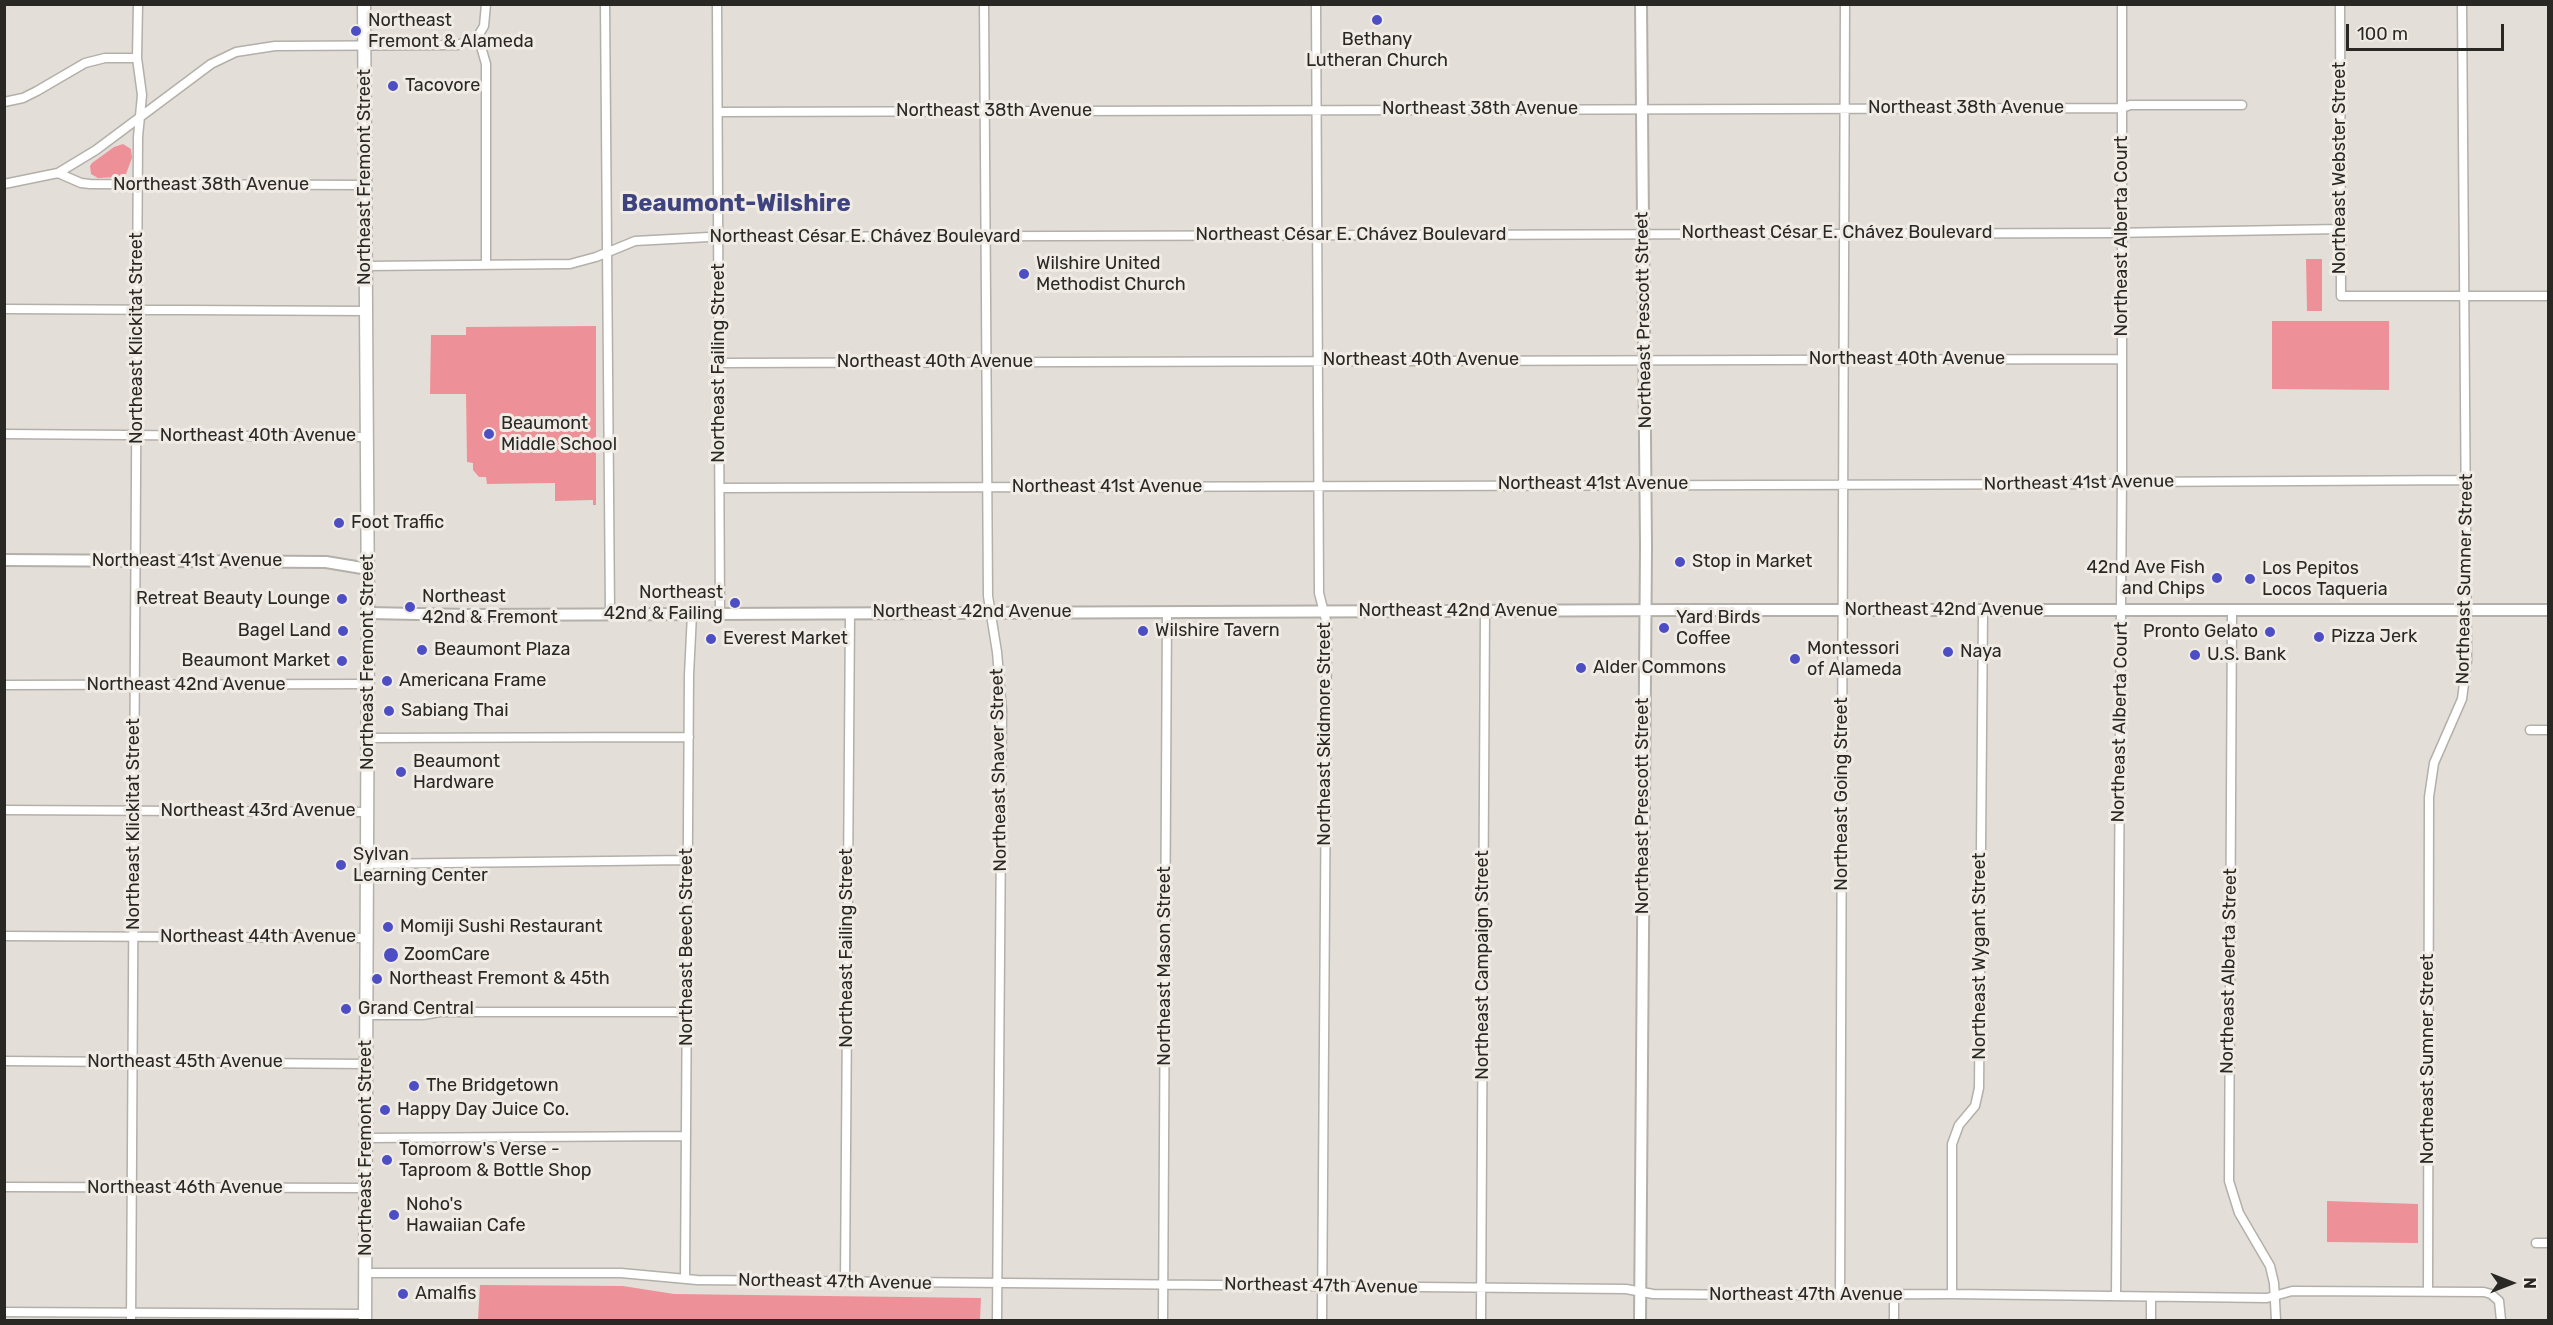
<!DOCTYPE html>
<html>
<head>
<meta charset="utf-8">
<style>
	body { margin:0 }
	#map { position:relative; width:2553px; height:1325px; overflow:hidden; background:#e3dfd8; font-family:Rubik,sans-serif }
	canvas { display:block }
	.frame { position:absolute; inset:0; border:6px solid #292825; pointer-events:none }
	.north { position:absolute; left:2481px; top:1253px; width:60px; height:60px; -webkit-text-stroke:4px #f0ece5; paint-order:stroke; rotate:90deg; font-size:16px; font-weight:700; line-height:24px; text-align:center; color:#292825 }
	.north::after { content:''; display:block; margin:auto; width:21px; height:27px; background:#292825; clip-path:polygon(50% 0,100% 100%,50% 72%,0 100%) }
	.scale { position:absolute; left:2346px; top:24px; width:158px; height:27px; box-sizing:border-box; border:3px solid #292825; border-top:0; padding-left:8px; font-size:18px; line-height:21px; white-space:nowrap; color:#292825; -webkit-text-stroke:4px #f0ece5; paint-order:stroke }
</style>
</head>
<body>
<div id="map">
<canvas width="2553" height="1325"></canvas>
<div class="frame"></div>
<div class="north">N</div>
<div class="scale">100 m</div>
</div>
<script>
const ctx = document.querySelector('canvas').getContext('2d');
ctx.lineJoin = 'round';
function paint(path, color) { ctx.fillStyle = color; ctx.fill(path, 'evenodd'); }
const shape = rows => new Path2D(rows.map(r => 'M' + r).join(''));
function trace(path, color, width, dash) { ctx.strokeStyle = color; ctx.lineWidth = width; ctx.lineCap = dash ? 'butt' : 'round'; ctx.setLineDash(dash || []); ctx.stroke(path); }
function label(font, color, halo, rows, align = 'center') {
  ctx.font = font + ' Rubik,sans-serif'; ctx.lineWidth = 6; ctx.setLineDash([]); ctx.textBaseline = 'middle'; ctx.strokeStyle = halo; ctx.fillStyle = color; for (const [text, x, y, turn = 0] of rows) {
    ctx.save(); ctx.translate(x, y); ctx.rotate((+turn || 0) * Math.PI / 180); ctx.textAlign = isNaN(turn) ? turn : align; if (halo) ctx.strokeText(text, 0, 0); ctx.fillText(text, 0, 0); ctx.restore();
  }
}
paint(shape([
	[123,144,131,149,132,158,126,174,118,177,98,178,91,174,90,166,92,163,114,147],
	[2306,259,2322,259,2322,311,2307,311],
	[2272,321,2389,321,2389,390,2272,389],
	[596,326,596,505,593,505,593,500,555,501,555,483,487,484,486,477,479,477,473,470,473,463,467,462,466,394,430,394,431,335,466,335,466,327],
	[2327,1201,2418,1204,2418,1243,2327,1242],
	[480,1285,623,1286,674,1294,981,1298,980,1320,478,1320]
]), '#ee9098');
const minor = shape([
	[605,4,610,614],
	[717,4,720,614],
	[984,4,988,596,997,652,1002,710,997,1320],
	[1316,4,1319,593,1327,624,1322,1320],
	[2340,4,2341,296,2548,296],
	[478,36,486,64,486,265],
	[4,102,23,98,37,91,85,63,105,58,137,58],
	[718,112,2122,108,2130,105,2242,105],
	[58,173,81,183,90,184,365,185],
	[4,184,58,173,96,150,211,64,236,52,275,46,458,45,478,36,484,26,486,4],
	[366,266,570,264,596,257,635,241,709,237,2111,233,2341,229],
	[4,309,366,311],
	[719,363,2122,359],
	[4,434,367,437],
	[720,488,2108,484,2133,482,2466,480],
	[2232,610,2229,1181,2239,1213,2270,1266,2274,1283,2276,1320],
	[4,685,368,684],
	[2530,730,2548,730],
	[368,738,689,737],
	[4,810,367,812],
	[367,864,688,860],
	[4,936,367,938],
	[366,1015,423,1015,440,1012,687,1012],
	[4,1061,366,1064],
	[366,1138,686,1136],
	[4,1187,366,1188],
	[2536,1243,2548,1243],
	[365,1273,621,1273,697,1280,1626,1289,1653,1294,1755,1295,1952,1294,2267,1298,2292,1291,2484,1292,2491,1294,2499,1301,2501,1320],
	[685,1279,689,675,692,614],
	[845,1282,850,613],
	[2428,1291,2429,797,2434,763,2462,699,2467,661,2462,4],
	[1952,1294,1952,1144,1959,1125,1975,1106,1979,1088,1983,610],
	[1840,1295,1845,4],
	[1894,1295,1894,1320],
	[2116,1296,2122,471,2122,4],
	[4,1312,365,1314],
	[131,1320,138,137,142,95,137,58,138,4],
	[1163,1320,1167,612],
	[1481,1320,1485,610],
	[2151,1320,2151,1297]
]);
const tertiary = shape([
	[4,560,326,562,368,569],
	[368,613,467,615,1683,610,2548,610],
	[1640,1320,1646,547,1641,4]
]);
const secondary = shape([
	[364,4,368,613,365,1320]
]);
trace(minor, '#b3afa9', 11);
trace(tertiary, '#b3afa9', 14);
trace(secondary, '#b3afa9', 15);
trace(minor, '#fff', 8);
trace(tertiary, '#fff', 10);
trace(secondary, '#fff', 12);
for (const [x, y, r, color] of [
	[1377,20,6,"#4e4ec4"],
	[356,31,6,"#4e4ec4"],
	[393,86,6,"#4e4ec4"],
	[1024,274,6,"#4e4ec4"],
	[489,434,6,"#4e4ec4"],
	[339,523,6,"#4e4ec4"],
	[1680,562,6,"#4e4ec4"],
	[2217,578,6,"#4e4ec4"],
	[2250,579,6,"#4e4ec4"],
	[342,599,6,"#4e4ec4"],
	[735,603,6,"#4e4ec4"],
	[410,607,6,"#4e4ec4"],
	[1664,628,6,"#4e4ec4"],
	[343,631,6,"#4e4ec4"],
	[1143,631,6,"#4e4ec4"],
	[2270,632,6,"#4e4ec4"],
	[2319,637,6,"#4e4ec4"],
	[711,639,6,"#4e4ec4"],
	[422,650,6,"#4e4ec4"],
	[1948,652,6,"#4e4ec4"],
	[2195,655,6,"#4e4ec4"],
	[1795,659,6,"#4e4ec4"],
	[342,661,6,"#4e4ec4"],
	[1581,668,6,"#4e4ec4"],
	[387,681,6,"#4e4ec4"],
	[389,711,6,"#4e4ec4"],
	[401,772,6,"#4e4ec4"],
	[341,865,6,"#4e4ec4"],
	[388,927,6,"#4e4ec4"],
	[391,955,8,"#4e4ec4"],
	[377,979,6,"#4e4ec4"],
	[346,1009,6,"#4e4ec4"],
	[414,1086,6,"#4e4ec4"],
	[385,1110,6,"#4e4ec4"],
	[387,1160,6,"#4e4ec4"],
	[394,1215,6,"#4e4ec4"],
	[403,1294,6,"#4e4ec4"]
]) { const dot = new Path2D(); dot.arc(x, y, r, 0, 2 * Math.PI); ctx.fillStyle = color; ctx.fill(dot); trace(dot, '#f0ece5', 2); }
label('18px', '#292825', '#f0ece5', [
	["Northeast",368,21],
	["Fremont & Alameda",368,42],
	["Bethany",1377,40,"center"],
	["Lutheran Church",1377,61,"center"],
	["Tacovore",405,86],
	["Wilshire United",1036,264],
	["Methodist Church",1036,285],
	["Beaumont",501,424],
	["Middle School",501,445],
	["Foot Traffic",351,523],
	["Stop in Market",1692,562],
	["42nd Ave Fish",2205,568,"right"],
	["and Chips",2205,589,"right"],
	["Los Pepitos",2262,569],
	["Locos Taqueria",2262,590],
	["Northeast",723,593,"right"],
	["42nd & Failing",723,614,"right"],
	["Northeast",422,597],
	["42nd & Fremont",422,618],
	["Retreat Beauty Lounge",330,599,"right"],
	["Yard Birds",1676,618],
	["Coffee",1676,639],
	["Bagel Land",331,631,"right"],
	["Wilshire Tavern",1155,631],
	["Pronto Gelato",2258,632,"right"],
	["Pizza Jerk",2331,637],
	["Everest Market",723,639],
	["Montessori",1807,649],
	["of Alameda",1807,670],
	["Beaumont Plaza",434,650],
	["Naya",1960,652],
	["U.S. Bank",2207,655],
	["Beaumont Market",330,661,"right"],
	["Alder Commons",1593,668],
	["Americana Frame",399,681],
	["Sabiang Thai",401,711],
	["Beaumont",413,762],
	["Hardware",413,783],
	["Sylvan",353,855],
	["Learning Center",353,876],
	["Momiji Sushi Restaurant",400,927],
	["ZoomCare",404,955],
	["Northeast Fremont & 45th",389,979],
	["Grand Central",358,1009],
	["The Bridgetown",426,1086],
	["Happy Day Juice Co.",397,1110],
	["Tomorrow's Verse -",399,1150],
	["Taproom & Bottle Shop",399,1171],
	["Noho's",406,1205],
	["Hawaiian Cafe",406,1226],
	["Amalfis",415,1294]
], 'left');
label('18px', '#292825', '#f0ece5', [
	["Northeast 38th Avenue",1966,108],
	["Northeast 38th Avenue",1480,109],
	["Northeast 38th Avenue",994,111],
	["Northeast Webster Street",2340,168,-90],
	["Northeast Fremont Street",365,177,-90],
	["Northeast 38th Avenue",211,185],
	["Northeast César E. Chávez Boulevard",1837,233],
	["Northeast César E. Chávez Boulevard",1351,235],
	["Northeast Alberta Court",2122,236,-90],
	["Northeast César E. Chávez Boulevard",865,237],
	["Northeast Prescott Street",1644,320,-91],
	["Northeast Klickitat Street",137,338,-90],
	["Northeast 40th Avenue",1907,359],
	["Northeast 40th Avenue",1421,360],
	["Northeast 40th Avenue",935,362],
	["Northeast Failing Street",719,363,-90],
	["Northeast 40th Avenue",258,436],
	["Northeast 41st Avenue",2079,483,-1],
	["Northeast 41st Avenue",1593,484],
	["Northeast 41st Avenue",1107,487],
	["Northeast 41st Avenue",187,561],
	["Northeast Sumner Street",2465,579,-89],
	["Northeast 42nd Avenue",1944,610],
	["Northeast 42nd Avenue",1458,611],
	["Northeast 42nd Avenue",972,612],
	["Northeast Fremont Street",368,662,-90],
	["Northeast 42nd Avenue",186,685],
	["Northeast Alberta Court",2120,722,-89],
	["Northeast Skidmore Street",1325,734,-90],
	["Northeast Shaver Street",999,770,-91],
	["Northeast Going Street",1842,794,-90],
	["Northeast Prescott Street",1643,806,-90],
	["Northeast 43rd Avenue",258,811],
	["Northeast Klickitat Street",134,824,-90],
	["Northeast 44th Avenue",258,937],
	["Northeast Beech Street",687,947,-90],
	["Northeast Failing Street",847,948,-90],
	["Northeast Wygant Street",1980,956,-90],
	["Northeast Campaign Street",1483,965,-90],
	["Northeast Mason Street",1165,966,-90],
	["Northeast Alberta Street",2229,971,-89],
	["Northeast Sumner Street",2428,1059,-90],
	["Northeast 45th Avenue",185,1062],
	["Northeast Fremont Street",366,1148,-90],
	["Northeast 46th Avenue",185,1188],
	["Northeast 47th Avenue",835,1282,1],
	["Northeast 47th Avenue",1321,1286,1],
	["Northeast 47th Avenue",1806,1295]
]);
label('bold 24px', '#3e437f', '#f0ece5', [
	["Beaumont-Wilshire",736,204]
]);
</script>
</body>
</html>
